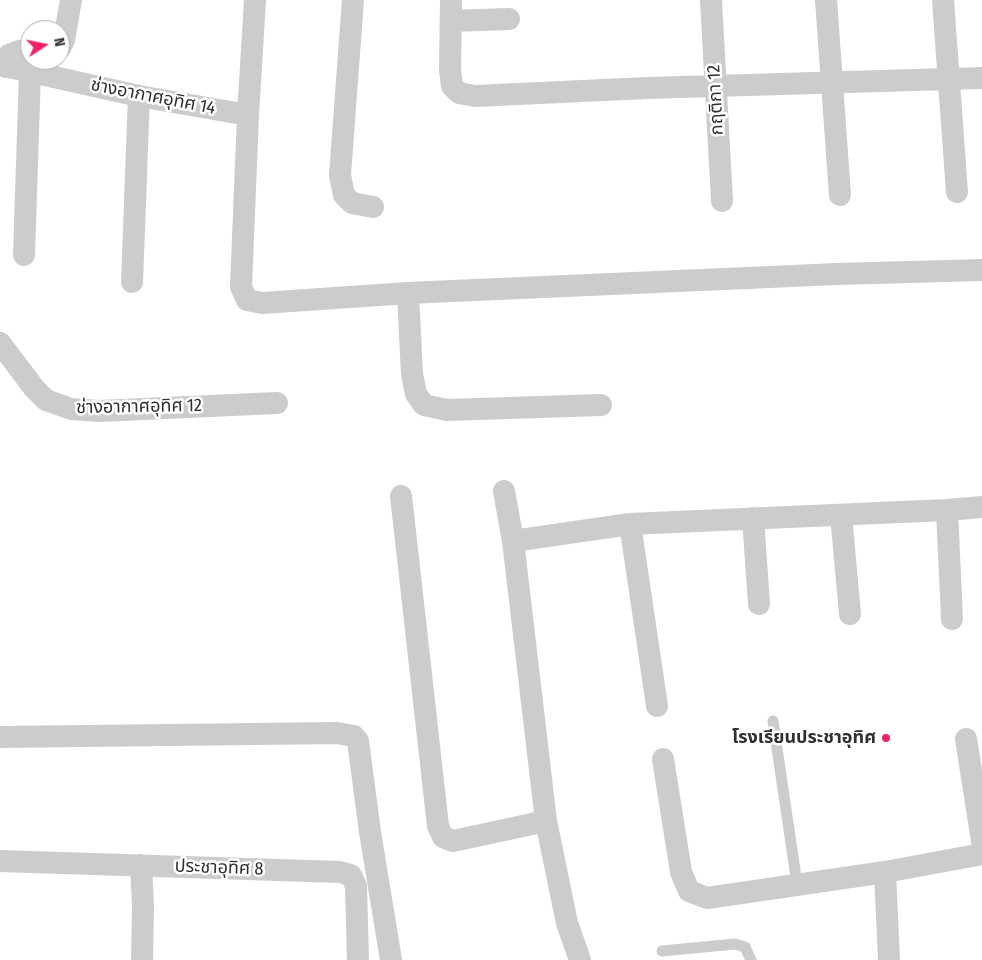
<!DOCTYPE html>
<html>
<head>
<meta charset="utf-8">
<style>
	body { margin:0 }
	#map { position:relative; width:982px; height:960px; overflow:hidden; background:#fff; font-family:"Fira Sans Condensed",sans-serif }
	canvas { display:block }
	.north { position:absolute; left:20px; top:20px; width:50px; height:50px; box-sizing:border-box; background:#fff; border:1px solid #acacac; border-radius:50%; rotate:79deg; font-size:14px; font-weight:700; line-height:20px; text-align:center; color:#2f2f2f }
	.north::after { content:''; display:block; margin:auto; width:18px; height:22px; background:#f52169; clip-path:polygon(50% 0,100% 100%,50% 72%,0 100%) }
</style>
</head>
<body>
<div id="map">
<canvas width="982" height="960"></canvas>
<div class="north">N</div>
</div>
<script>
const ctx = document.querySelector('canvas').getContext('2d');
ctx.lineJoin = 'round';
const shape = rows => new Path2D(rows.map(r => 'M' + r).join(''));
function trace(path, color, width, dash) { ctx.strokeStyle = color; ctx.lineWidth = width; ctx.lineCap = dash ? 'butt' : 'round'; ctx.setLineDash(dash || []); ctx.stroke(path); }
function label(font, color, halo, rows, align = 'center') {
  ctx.font = font + ' "Fira Sans Condensed","Noto Sans Thai",sans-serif'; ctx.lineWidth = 5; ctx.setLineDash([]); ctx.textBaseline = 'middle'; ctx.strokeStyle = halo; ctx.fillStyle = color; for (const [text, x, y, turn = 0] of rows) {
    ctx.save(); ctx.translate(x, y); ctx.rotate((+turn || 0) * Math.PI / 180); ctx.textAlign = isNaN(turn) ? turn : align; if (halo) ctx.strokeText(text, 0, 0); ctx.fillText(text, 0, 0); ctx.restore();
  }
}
trace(shape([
	[773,721,797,884],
	[662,951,735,944,745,947,751,960]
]), '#ccc', 11);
trace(shape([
	[255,0,248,115,241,287,247,300,262,303,408,293,837,274,982,270],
	[353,0,340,175,344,195,352,203,373,207],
	[451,0,450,70,452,86,459,93,475,96,647,88,982,78],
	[711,0,722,201],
	[826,0,840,195],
	[943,0,957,192],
	[451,21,509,19],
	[60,48,64,40,71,0],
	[0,65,139,96,248,115],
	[6,67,9,55,19,51,30,51],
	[24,255,30,72],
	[132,282,139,96],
	[408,293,412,374,416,394,424,405,447,410,601,405],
	[0,343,34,388,46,400,71,409,99,411,277,403],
	[504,491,513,541,546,821,567,923,580,960],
	[401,496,438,826,443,837,453,841,546,821],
	[947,510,952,619],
	[841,515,850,614],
	[753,518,759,604],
	[630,524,657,706],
	[513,541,630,524,947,510,982,507],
	[0,737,337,733,354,736,358,741,370,832,391,960],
	[966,739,982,841],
	[663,759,681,872,689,891,707,898,885,872],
	[0,861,340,872,351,875,356,886,358,960],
	[141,865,143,906,142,960],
	[889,960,885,872,982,854]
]), '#ccc', 22);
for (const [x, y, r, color] of [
	[886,738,5,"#f52169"]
]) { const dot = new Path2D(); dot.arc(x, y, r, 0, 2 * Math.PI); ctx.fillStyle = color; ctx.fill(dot); trace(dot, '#fff', 2); }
label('18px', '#2f2f2f', '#fff', [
	["ช่างอากาศอุทิศ 14",153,97,11],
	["กฤติกา 12",716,100,-93],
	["ช่างอากาศอุทิศ 12",139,407,-1],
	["ประชาอุทิศ 8",219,868,2]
]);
label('bold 18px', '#2f2f2f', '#fff', [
	["โรงเรียนประชาอุทิศ",876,738]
], 'right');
</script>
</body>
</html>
